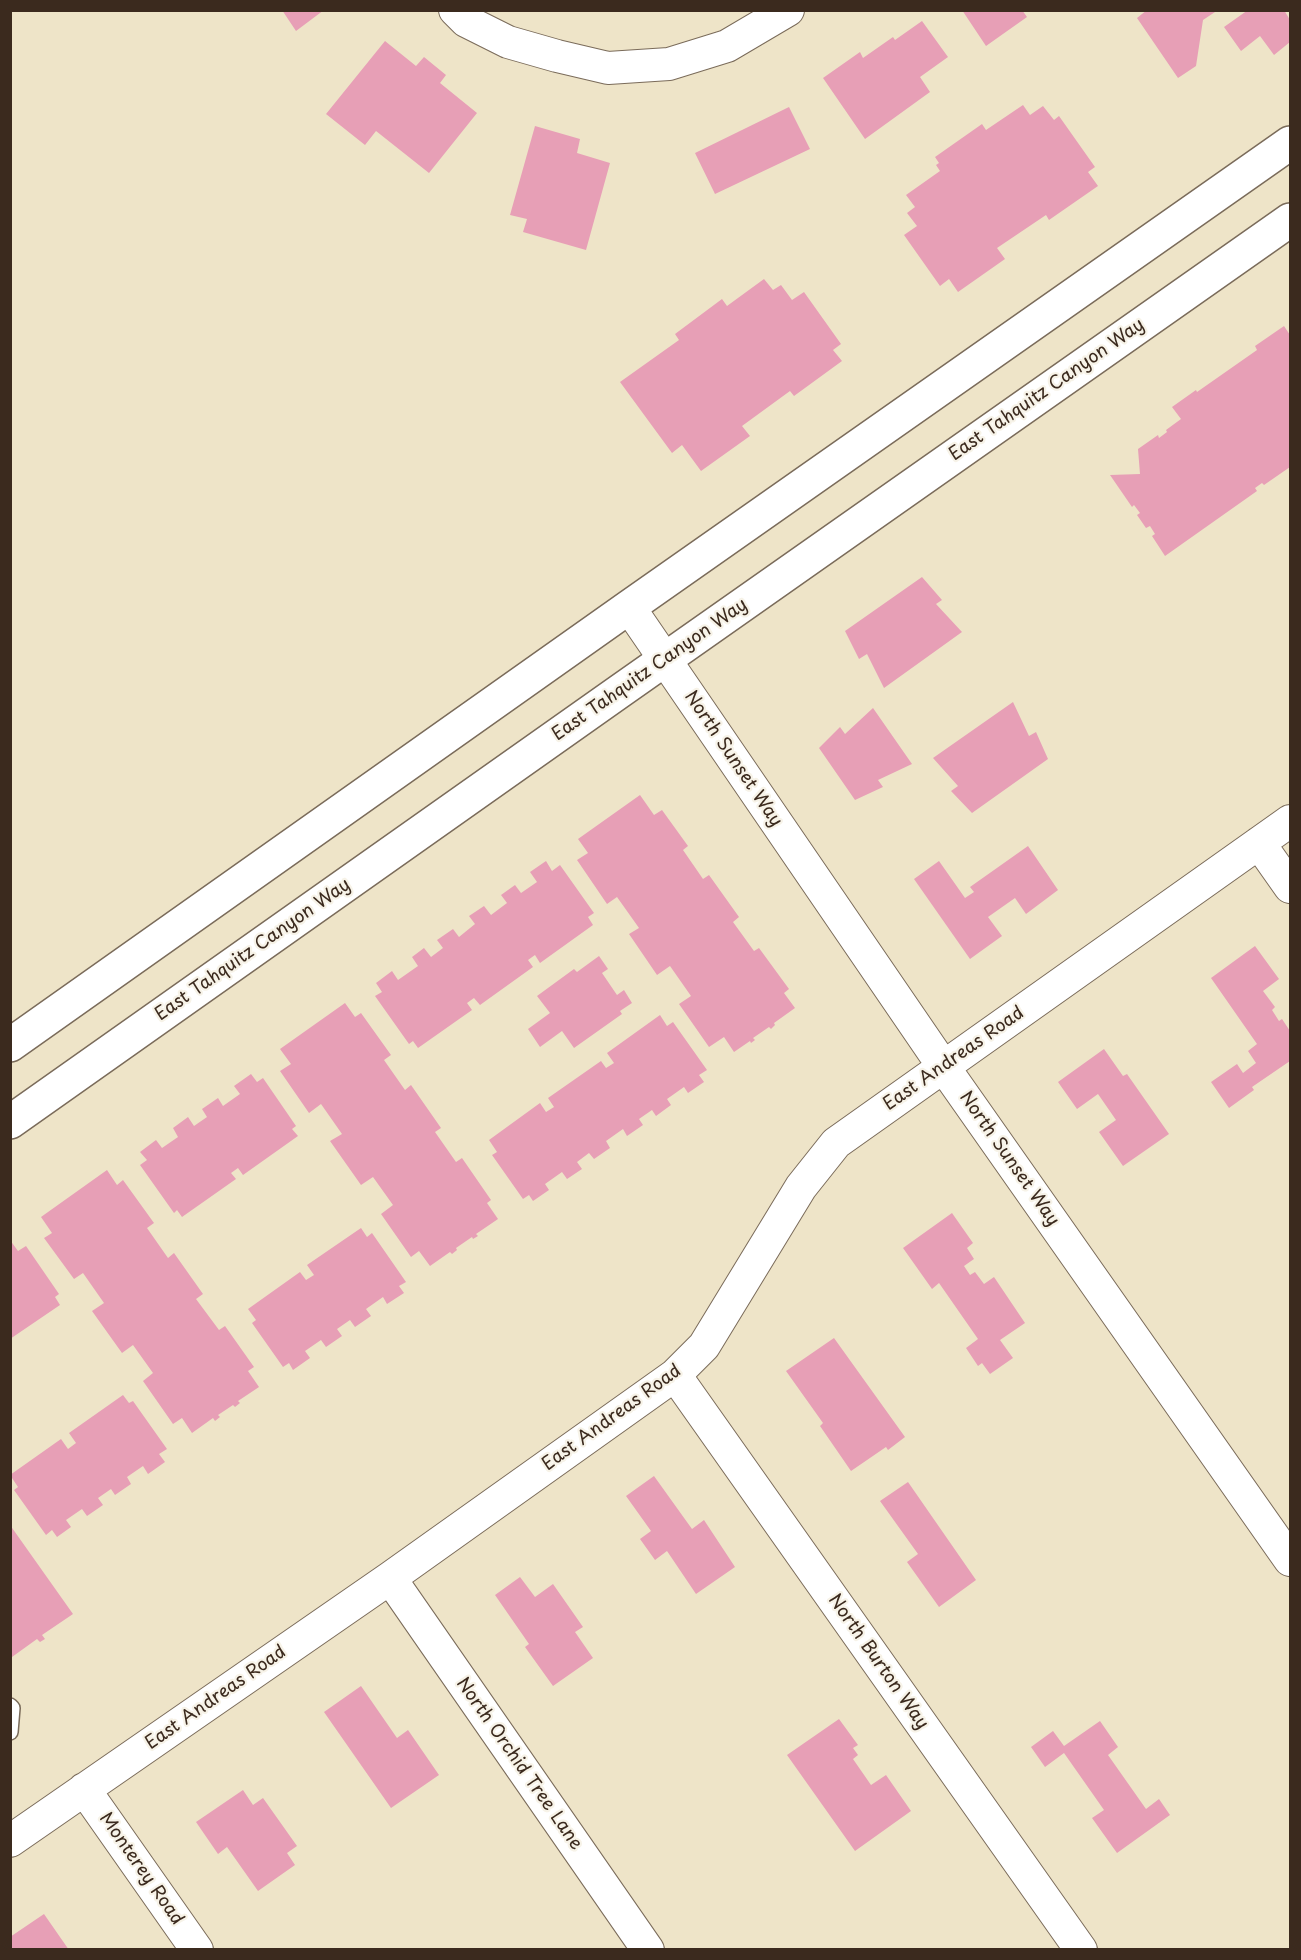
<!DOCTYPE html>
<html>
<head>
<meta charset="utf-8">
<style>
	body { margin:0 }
	#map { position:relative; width:1301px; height:1960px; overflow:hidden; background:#eee4c8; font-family:"Playpen Sans",sans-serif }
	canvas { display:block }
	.frame { position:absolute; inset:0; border:12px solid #3b2a1e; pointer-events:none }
</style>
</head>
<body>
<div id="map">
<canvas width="1301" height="1960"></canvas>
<div class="frame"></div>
</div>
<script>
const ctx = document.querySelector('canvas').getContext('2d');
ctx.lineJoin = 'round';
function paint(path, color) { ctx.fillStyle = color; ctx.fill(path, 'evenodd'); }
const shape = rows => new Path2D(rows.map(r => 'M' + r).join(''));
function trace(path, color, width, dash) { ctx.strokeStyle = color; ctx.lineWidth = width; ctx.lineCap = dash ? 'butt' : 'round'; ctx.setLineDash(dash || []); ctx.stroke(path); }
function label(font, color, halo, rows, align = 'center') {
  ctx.font = font + ' "Playpen Sans",sans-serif'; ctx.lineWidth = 4.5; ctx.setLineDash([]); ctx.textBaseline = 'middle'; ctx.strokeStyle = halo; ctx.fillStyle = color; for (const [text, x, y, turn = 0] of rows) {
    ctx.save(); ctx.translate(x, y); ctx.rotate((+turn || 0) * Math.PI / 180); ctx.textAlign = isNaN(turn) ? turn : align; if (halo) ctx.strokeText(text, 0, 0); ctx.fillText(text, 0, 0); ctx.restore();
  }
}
paint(shape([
	[282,10,324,10,296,31],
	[962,10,1022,10,1027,17,986,46],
	[1147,10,1218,10,1203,20,1196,66,1178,78,1137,18],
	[1248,10,1284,10,1290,20,1290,42,1274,55,1260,36,1241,51,1224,27],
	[922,21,948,57,920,77,930,92,865,139,823,78,860,52,863,58,893,37,895,40],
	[385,41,416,66,424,57,446,75,440,83,477,113,429,173,376,131,365,145,326,114],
	[1023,105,1030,115,1043,106,1054,120,1059,116,1095,167,1088,172,1098,186,1049,220,1046,215,997,248,1005,259,958,292,949,279,940,286,904,235,917,226,907,213,915,207,906,195,940,171,936,165,939,163,935,157,982,124,986,130],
	[789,107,810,149,715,194,695,153],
	[535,126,580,139,577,153,610,163,586,250,523,232,527,219,510,215],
	[764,279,773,290,781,285,792,300,804,292,841,344,833,350,842,361,794,396,790,391,742,426,750,436,701,471,682,445,672,453,620,382,679,340,675,334,722,299,727,306],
	[1284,326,1290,335,1290,463,1289,465,1290,467,1264,485,1262,483,1255,488,1257,491,1165,556,1152,536,1155,534,1150,526,1146,528,1137,515,1140,513,1134,505,1132,507,1110,475,1140,474,1138,449,1158,435,1159,438,1167,432,1166,430,1181,419,1172,407,1196,390,1197,392,1257,350,1255,346],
	[922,577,942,600,936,604,962,632,884,688,867,654,859,659,845,631],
	[1013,702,1029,736,1036,732,1048,759,972,813,951,791,958,786,933,758],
	[873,708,912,764,878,780,883,787,855,800,819,748,840,727,845,734],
	[640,795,654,815,662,810,688,846,683,850,703,879,709,875,739,917,733,922,754,951,759,948,789,989,784,993,795,1008,774,1023,775,1025,771,1029,769,1027,753,1038,755,1040,751,1043,750,1041,734,1052,724,1037,709,1047,679,1004,691,996,670,966,657,975,629,934,639,928,617,897,607,904,577,860,588,853,578,839],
	[1028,846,1058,890,1026,914,1015,898,988,917,1002,936,970,959,914,879,939,861,965,898,974,892,970,887],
	[546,861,552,871,560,865,594,913,588,917,593,925,540,963,535,955,528,960,533,967,480,1005,474,998,467,1003,472,1010,418,1048,413,1041,409,1044,375,996,382,992,376,983,392,971,398,980,418,966,412,957,424,948,431,957,443,948,437,940,453,929,459,937,475,924,469,916,484,906,491,915,507,903,501,895,515,885,521,893,537,882,530,872],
	[1255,946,1279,979,1263,991,1275,1007,1272,1010,1279,1021,1282,1019,1290,1031,1290,1061,1252,1087,1254,1090,1229,1108,1211,1082,1237,1064,1243,1073,1256,1063,1248,1051,1257,1044,1211,978],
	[599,956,608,969,602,973,617,995,624,990,632,1003,620,1011,622,1014,574,1048,562,1031,540,1047,528,1029,550,1013,537,996,574,969,577,972],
	[345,1003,355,1017,361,1013,391,1055,384,1060,405,1090,411,1085,441,1128,435,1132,456,1162,462,1158,491,1200,487,1203,498,1219,476,1234,478,1236,473,1239,472,1237,456,1248,457,1250,452,1254,450,1252,430,1266,419,1251,411,1257,381,1214,393,1205,373,1177,361,1185,330,1141,342,1134,321,1104,309,1113,280,1071,291,1064,280,1049],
	[660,1015,667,1026,673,1022,707,1070,699,1075,704,1082,688,1093,684,1087,667,1099,671,1105,656,1116,652,1110,639,1119,643,1125,627,1136,623,1129,606,1141,610,1148,594,1159,589,1153,577,1162,582,1169,567,1179,562,1172,545,1184,549,1190,533,1201,529,1195,523,1199,492,1155,497,1152,489,1140,540,1103,546,1112,554,1107,548,1098,601,1061,606,1068,614,1063,607,1053],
	[1104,1049,1123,1076,1127,1074,1169,1134,1123,1166,1099,1132,1116,1120,1098,1094,1077,1109,1058,1082],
	[251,1074,257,1082,263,1078,296,1126,292,1129,298,1136,243,1175,238,1168,231,1173,236,1179,182,1217,177,1210,174,1213,140,1165,147,1160,140,1152,156,1140,162,1148,178,1137,173,1128,188,1117,194,1126,207,1117,202,1109,218,1098,223,1106,240,1094,234,1086],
	[107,1170,117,1185,123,1180,154,1223,147,1228,168,1258,174,1253,203,1294,196,1299,219,1330,225,1326,254,1367,248,1371,259,1387,238,1401,240,1403,235,1407,233,1405,218,1415,220,1417,215,1421,213,1418,192,1433,182,1418,173,1424,143,1381,153,1373,133,1345,122,1353,92,1311,104,1303,83,1273,74,1279,44,1238,52,1233,41,1217],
	[952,1213,973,1243,967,1248,974,1259,964,1266,970,1275,975,1272,984,1284,994,1277,1025,1323,1000,1340,1013,1358,990,1374,982,1363,978,1366,966,1348,978,1339,939,1283,932,1289,903,1248],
	[361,1228,367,1237,372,1233,406,1282,399,1286,404,1293,387,1304,383,1297,366,1309,371,1316,355,1327,350,1320,337,1329,342,1336,326,1347,321,1340,305,1351,310,1358,293,1370,289,1363,283,1367,252,1323,256,1320,248,1309,300,1272,306,1280,314,1275,307,1265],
	[10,1240,18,1251,26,1246,59,1294,55,1297,60,1305,10,1339],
	[834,1338,905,1437,888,1450,886,1447,851,1471,820,1426,823,1423,786,1371],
	[123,1395,129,1403,133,1401,167,1449,159,1454,165,1462,148,1474,143,1466,127,1477,131,1484,115,1495,111,1489,98,1498,103,1505,87,1516,82,1509,66,1520,71,1527,57,1537,52,1530,46,1535,14,1490,18,1487,10,1475,61,1439,68,1449,76,1443,69,1433],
	[654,1476,692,1529,704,1520,735,1567,696,1594,667,1551,655,1560,640,1539,651,1531,626,1496],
	[908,1482,976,1580,939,1607,907,1562,918,1554,880,1501],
	[10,1525,73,1614,42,1635,45,1639,40,1642,37,1639,12,1657,10,1655],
	[520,1577,535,1597,553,1584,583,1627,575,1632,593,1658,553,1686,525,1647,529,1644,495,1595],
	[361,1686,397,1738,408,1730,439,1775,391,1808,324,1712],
	[839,1719,858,1745,853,1748,858,1755,853,1759,871,1785,886,1775,911,1811,855,1851,787,1755],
	[1100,1721,1118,1747,1108,1755,1146,1809,1159,1799,1170,1815,1117,1853,1092,1818,1104,1810,1064,1753,1045,1767,1031,1747,1053,1731,1064,1746],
	[243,1790,253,1805,263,1798,297,1846,287,1853,295,1865,258,1891,227,1847,218,1854,196,1822],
	[44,1914,69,1950,10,1950,10,1937]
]), '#e79fb6');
const service = shape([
	[10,1706,12,1708,10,1732]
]);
const minor = shape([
	[455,10,466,21,508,42,557,56,608,68,669,64,727,46,788,10],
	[629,607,943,1066,1290,1560],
	[1259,843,1290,887],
	[675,1375,1081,1950],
	[390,1578,648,1950],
	[84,1789,197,1950],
	[10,1841,390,1578,675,1375,704,1346,801,1187,836,1143,1290,821]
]);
const secondary = shape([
	[10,1045,629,607,1290,143],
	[10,1122,620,691,1290,220]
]);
trace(service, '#7a6b5a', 18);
trace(minor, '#7a6b5a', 34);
trace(secondary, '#7a6b5a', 36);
trace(service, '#fff', 15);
trace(minor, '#fff', 32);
trace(secondary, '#fff', 33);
label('18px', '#3b2a1e', '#f7f3e8', [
	["East Tahquitz Canyon Way",1047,390,-35],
	["East Tahquitz Canyon Way",650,670,-35],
	["North Sunset Way",733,759,56],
	["East Tahquitz Canyon Way",253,950,-35],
	["East Andreas Road",954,1059,-35],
	["North Sunset Way",1009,1159,55],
	["East Andreas Road",612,1418,-36],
	["North Burton Way",878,1662,55],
	["East Andreas Road",216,1698,-35],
	["North Orchid Tree Lane",519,1764,55],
	["Monterey Road",141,1869,55]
]);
</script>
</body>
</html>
